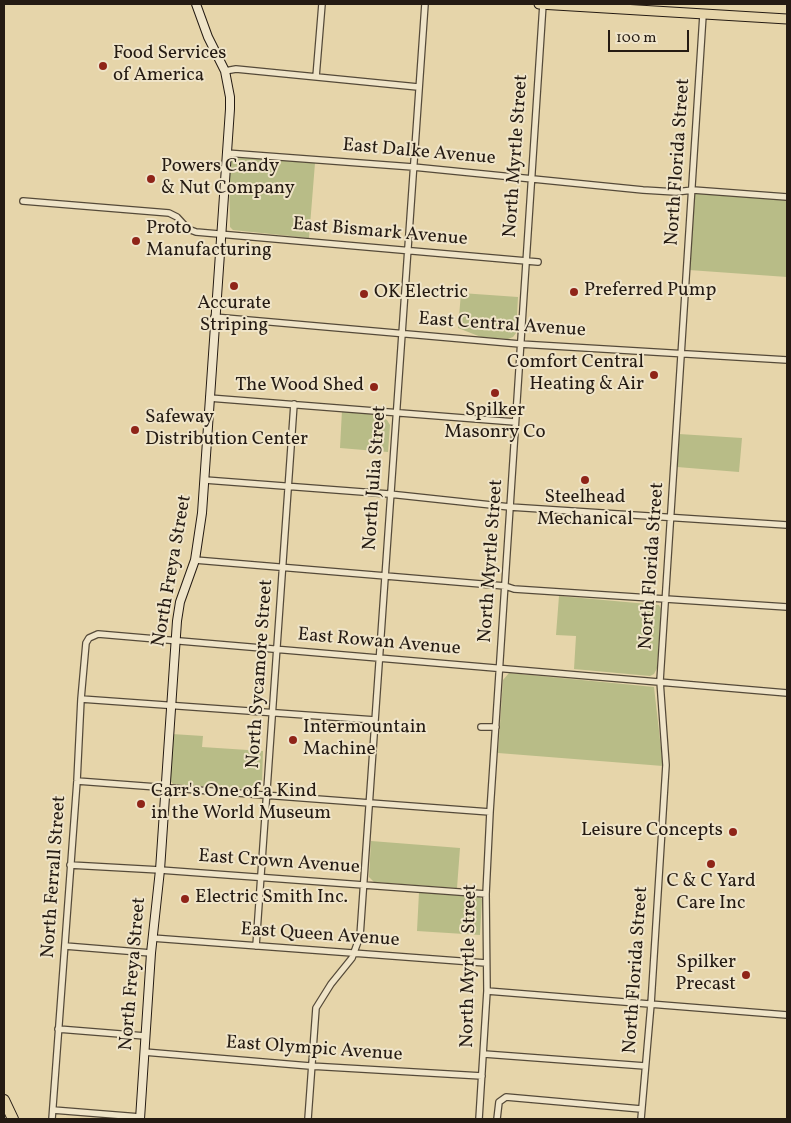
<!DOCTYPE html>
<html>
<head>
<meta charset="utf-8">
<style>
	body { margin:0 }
	#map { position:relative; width:791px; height:1123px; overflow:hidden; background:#e6d5aa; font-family:Vollkorn,serif }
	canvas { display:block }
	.frame { position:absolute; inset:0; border:5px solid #251b13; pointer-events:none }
	.scale { position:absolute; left:608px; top:30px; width:81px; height:22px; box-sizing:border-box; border:2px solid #251b13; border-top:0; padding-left:6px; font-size:15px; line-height:18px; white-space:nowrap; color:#251b13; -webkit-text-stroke:4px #efe4c8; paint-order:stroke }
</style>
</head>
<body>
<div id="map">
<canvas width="791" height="1123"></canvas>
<div class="frame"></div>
<div class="scale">100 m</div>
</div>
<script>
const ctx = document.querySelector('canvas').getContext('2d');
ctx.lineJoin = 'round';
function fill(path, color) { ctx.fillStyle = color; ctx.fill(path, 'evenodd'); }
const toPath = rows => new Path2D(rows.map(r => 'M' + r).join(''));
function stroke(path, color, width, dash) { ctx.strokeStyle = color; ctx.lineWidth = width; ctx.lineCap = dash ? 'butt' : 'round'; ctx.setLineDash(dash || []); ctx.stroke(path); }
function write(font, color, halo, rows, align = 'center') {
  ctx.font = font + ' Vollkorn,serif'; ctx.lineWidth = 4; ctx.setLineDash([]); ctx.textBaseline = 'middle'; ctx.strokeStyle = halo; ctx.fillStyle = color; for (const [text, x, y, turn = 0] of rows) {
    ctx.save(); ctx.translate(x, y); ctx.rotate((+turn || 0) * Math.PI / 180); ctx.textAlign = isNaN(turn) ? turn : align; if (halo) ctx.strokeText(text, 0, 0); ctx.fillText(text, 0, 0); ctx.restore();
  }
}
fill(toPath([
	[236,157,315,163,309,238,233,230,230,227,229,162],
	[696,193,787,199,787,277,689,270,693,196],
	[461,293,518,297,516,333,513,337,508,339,481,337,458,328],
	[342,410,376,415,387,420,390,425,388,452,340,448],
	[679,434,742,438,739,472,677,467],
	[559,596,659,605,661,609,657,668,654,674,650,676,574,669,576,636,556,635],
	[509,673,654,687,663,766,498,753,503,680],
	[172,734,203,736,202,747,263,751,262,784,257,790,173,784,169,779],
	[371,841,460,848,457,888,374,882,369,877],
	[419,892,479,897,482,899,480,935,417,931]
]), '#b8bc87');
const street = toPath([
	[225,71,236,69,418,87],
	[316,77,322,4],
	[226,153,413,167,643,190,676,192,693,190,787,197],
	[23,201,169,213,177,217,188,229,196,232,538,262],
	[214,317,520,344,787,360],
	[209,398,515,422],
	[205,480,389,494,510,507,787,525],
	[195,560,505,586,514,589,787,607],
	[81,699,375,720],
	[481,727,496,727],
	[77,781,490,812],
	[70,865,160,870,486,894],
	[152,938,486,963],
	[65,946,151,953],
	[256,946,294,404],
	[487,991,787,1015],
	[58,1029,145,1036],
	[144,1052,310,1066,482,1076],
	[484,1054,645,1066],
	[53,1110,140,1117],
	[52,1119,77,781,81,699,86,643,89,638,98,634,787,693],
	[308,1119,316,1008,331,984,352,958,360,936,425,4],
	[479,1119,487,991,486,894,490,812,543,4],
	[497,1119,499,1102,506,1097,641,1109],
	[641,1119,651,1004,666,765,660,681,703,15]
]);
const secondary = toPath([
	[140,1119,151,953,160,870,177,621,180,602,195,560,202,513,230,109,230,97,225,71,208,37,196,4]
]);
const primary = toPath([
	[539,4,787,19]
]);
const highway = toPath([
	[4,1100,13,1119]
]);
stroke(street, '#554a39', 8);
stroke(secondary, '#251b13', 10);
stroke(primary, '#251b13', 11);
stroke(highway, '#251b13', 12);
stroke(street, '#efe4c8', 5.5);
stroke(secondary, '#efe4c8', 8);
stroke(primary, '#e6d5aa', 9);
stroke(highway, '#e6d5aa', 10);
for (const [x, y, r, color] of [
	[103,66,5,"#8f2418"],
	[151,179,5,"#8f2418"],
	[136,241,5,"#8f2418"],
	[234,286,5,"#8f2418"],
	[574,292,5,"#8f2418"],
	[364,294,5,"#8f2418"],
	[654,375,5,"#8f2418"],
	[374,387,5,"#8f2418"],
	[495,393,5,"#8f2418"],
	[135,430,5,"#8f2418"],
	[585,480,5,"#8f2418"],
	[293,740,5,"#8f2418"],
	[141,804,5,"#8f2418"],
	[733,832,5,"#8f2418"],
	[711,864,5,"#8f2418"],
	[185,899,5,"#8f2418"],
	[746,975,5,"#8f2418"]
]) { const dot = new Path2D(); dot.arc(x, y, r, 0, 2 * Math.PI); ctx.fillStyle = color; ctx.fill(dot); stroke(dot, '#efe4c8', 2); }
write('19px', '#251b13', '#efe4c8', [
	["Food Services",113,55],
	["of America",113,77],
	["Powers Candy",161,168],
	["& Nut Company",161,190],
	["Proto",146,230],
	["Manufacturing",146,252],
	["Preferred Pump",584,292],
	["OK Electric",374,294],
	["Accurate",234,305,"center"],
	["Striping",234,327,"center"],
	["Comfort Central",644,364,"right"],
	["Heating & Air",644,386,"right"],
	["The Wood Shed",364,387,"right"],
	["Spilker",495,412,"center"],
	["Masonry Co",495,434,"center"],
	["Safeway",145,419],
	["Distribution Center",145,441],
	["Steelhead",585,499,"center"],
	["Mechanical",585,521,"center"],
	["Intermountain",303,729],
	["Machine",303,751],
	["Carr's One of a Kind",151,793],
	["in the World Museum",151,815],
	["Leisure Concepts",723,832,"right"],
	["C & C Yard",711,883,"center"],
	["Care Inc",711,905,"center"],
	["Electric Smith Inc.",195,899],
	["Spilker",736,964,"right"],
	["Precast",736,986,"right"]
], 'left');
write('19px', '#251b13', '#efe4c8', [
	["East Dalke Avenue",419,153,5],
	["North Myrtle Street",517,156,-86],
	["North Florida Street",679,162,-86],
	["East Bismark Avenue",380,233,5],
	["East Central Avenue",502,326,4],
	["North Julia Street",376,478,-86],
	["North Myrtle Street",492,561,-86],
	["North Florida Street",653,566,-86],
	["North Freya Street",173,571,-80],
	["East Rowan Avenue",379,643,5],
	["North Sycamore Street",261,674,-86],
	["East Crown Avenue",279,863,4],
	["North Ferrall Street",55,877,-86],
	["East Queen Avenue",320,936,4],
	["North Myrtle Street",470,966,-89],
	["North Florida Street",637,970,-86],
	["North Freya Street",134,974,-85],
	["East Olympic Avenue",314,1050,4]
]);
</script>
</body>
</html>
